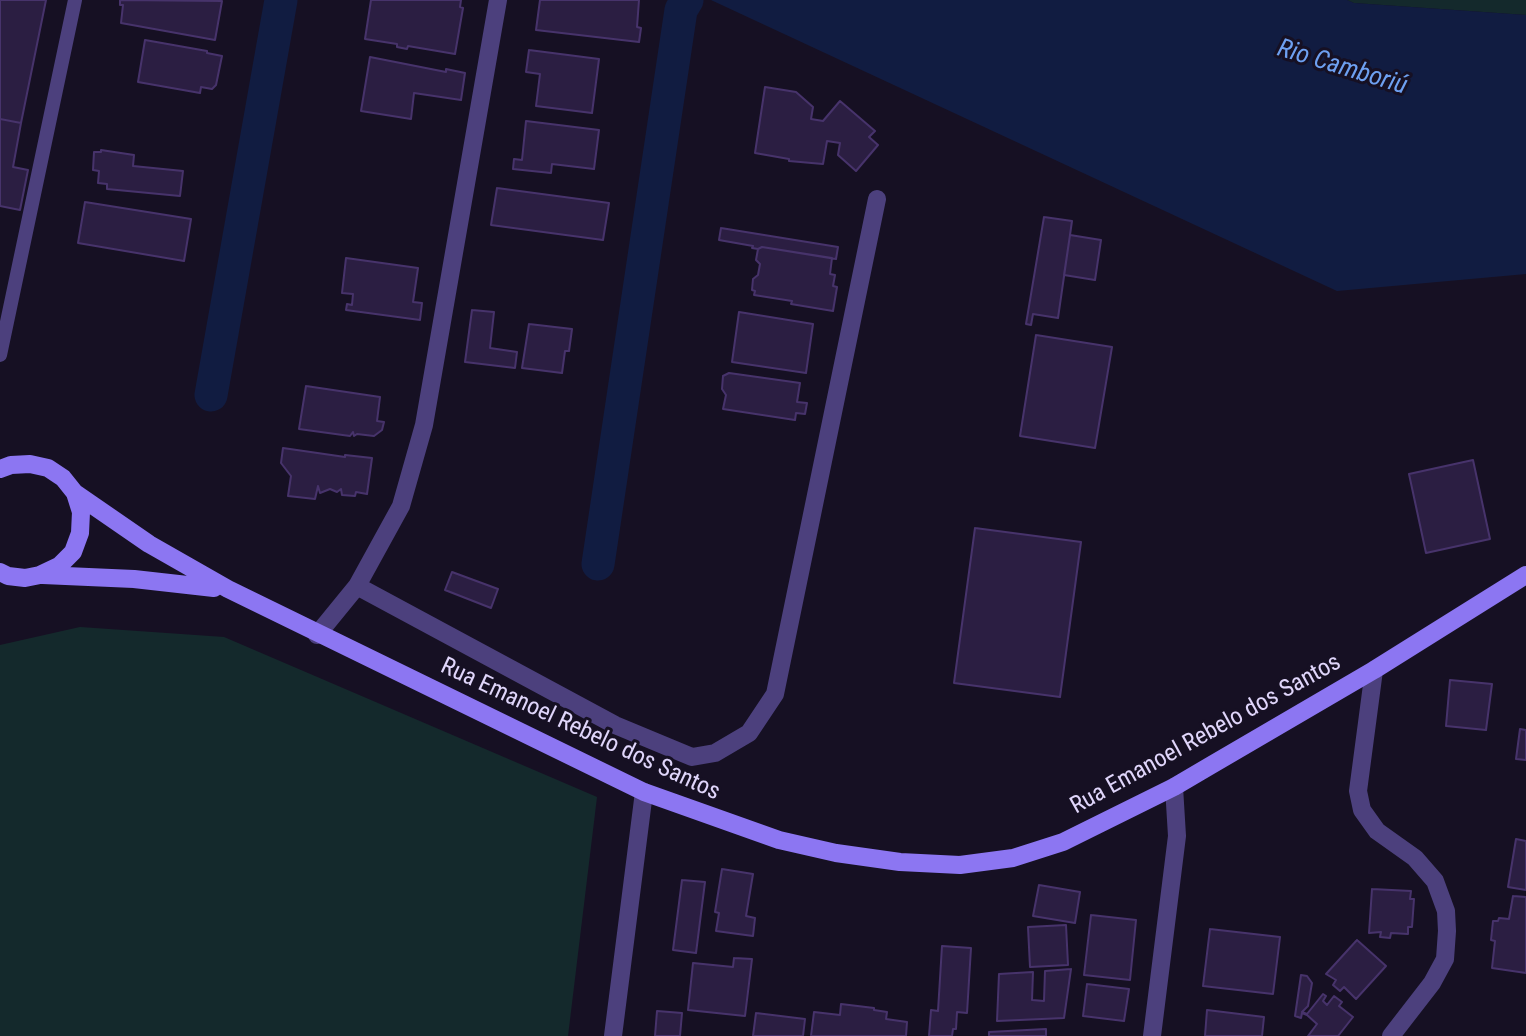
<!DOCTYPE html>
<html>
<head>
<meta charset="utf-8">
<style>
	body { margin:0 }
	canvas { display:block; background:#161023 }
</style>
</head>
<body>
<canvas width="1526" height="1036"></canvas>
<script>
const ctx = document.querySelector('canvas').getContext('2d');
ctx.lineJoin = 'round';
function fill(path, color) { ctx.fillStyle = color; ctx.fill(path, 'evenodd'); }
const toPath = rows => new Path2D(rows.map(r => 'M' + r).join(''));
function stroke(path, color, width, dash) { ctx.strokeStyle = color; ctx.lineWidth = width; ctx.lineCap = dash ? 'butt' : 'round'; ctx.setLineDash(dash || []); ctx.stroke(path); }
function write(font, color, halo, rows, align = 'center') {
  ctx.font = font + ' "Roboto Condensed",sans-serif'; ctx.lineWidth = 6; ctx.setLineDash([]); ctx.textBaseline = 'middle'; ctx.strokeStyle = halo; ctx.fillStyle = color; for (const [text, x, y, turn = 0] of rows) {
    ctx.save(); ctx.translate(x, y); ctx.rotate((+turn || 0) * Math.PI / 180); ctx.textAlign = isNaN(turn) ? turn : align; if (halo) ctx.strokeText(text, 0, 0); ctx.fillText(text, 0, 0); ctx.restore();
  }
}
fill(toPath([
	[1347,0,1526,0,1526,15,1354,3],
	[80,627,224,637,597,797,568,1036,0,1036,0,645]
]), '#14292c');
fill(toPath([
	[711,0,1347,0,1354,3,1526,15,1526,274,1337,291]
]), '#111c41');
stroke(toPath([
	[211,395,281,0],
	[598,564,681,10,687,0]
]), '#111c41', 33);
const building = toPath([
	[0,0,46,0,21,123,0,119,0,0],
	[120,0,222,1,215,40,121,23,123,5,120,5,120,0],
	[371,0,461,0,460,7,463,8,455,54,408,46,407,49,397,47,397,44,365,39,371,0],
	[540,0,639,0,637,27,641,28,639,42,536,30,540,0],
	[145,40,207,51,207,53,222,56,216,85,212,89,201,87,200,93,138,82,145,40],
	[529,50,599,59,592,113,536,106,540,74,526,72,529,50],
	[370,57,446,72,446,69,465,73,461,100,414,93,411,119,361,111,370,57],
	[765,87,796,92,813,107,811,119,823,121,840,101,875,131,869,137,878,145,856,171,838,155,840,143,827,141,823,164,789,161,789,159,755,153,765,87],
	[0,119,21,123,13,167,28,170,20,210,0,206,0,119],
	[526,121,599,130,594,169,552,164,551,173,513,169,514,159,522,160,526,121],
	[101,150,134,155,133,166,183,171,180,196,107,189,107,184,98,183,99,171,93,170,94,152,101,152,101,150],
	[497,188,609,203,603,240,491,225,497,188],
	[85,202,191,219,184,261,78,243,85,202],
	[1044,217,1072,221,1058,318,1033,314,1031,325,1026,324,1044,217],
	[721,228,838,247,836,259,762,247,758,249,752,248,753,246,719,240,721,228],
	[1070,235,1101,240,1095,280,1064,275,1070,235],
	[762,247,832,258,830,274,835,275,833,286,837,287,833,311,791,304,792,301,754,295,755,291,752,290,753,279,758,275,760,264,756,260,758,249,762,247],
	[346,258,418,268,413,302,422,303,420,320,346,310,347,304,352,305,353,294,342,293,346,258],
	[472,310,494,312,490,348,517,352,515,368,465,362,472,310],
	[739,312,813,324,806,373,732,362,739,312],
	[529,324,572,329,569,351,565,351,562,373,522,368,529,324],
	[1036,335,1112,347,1095,448,1020,436,1036,335],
	[729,373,800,383,797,402,807,403,805,414,796,413,795,420,723,409,726,395,722,389,723,376,729,373],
	[306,386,380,397,377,421,384,422,382,430,374,436,357,434,354,436,353,432,350,436,299,429,306,386],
	[283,448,345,457,345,455,372,458,367,494,356,492,355,496,342,495,341,489,337,492,330,489,320,493,318,486,315,499,288,496,291,476,281,463,283,448],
	[1473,460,1490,539,1426,553,1409,474,1473,460],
	[975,528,1081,542,1060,697,954,683,975,528],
	[452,572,498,589,491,608,445,590,452,572],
	[1450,680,1492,684,1486,730,1446,726,1450,680],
	[1520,729,1526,730,1526,760,1516,759,1520,729],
	[1516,839,1526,841,1526,890,1508,887,1516,839],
	[722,869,753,874,746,916,755,918,753,936,716,931,719,913,715,912,722,869],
	[682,880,705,882,696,953,673,950,682,880],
	[1039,885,1080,892,1075,923,1033,916,1039,885],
	[1372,889,1411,891,1410,899,1414,899,1412,927,1408,927,1408,934,1391,933,1390,938,1380,937,1381,932,1369,933,1372,889],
	[1513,896,1526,897,1526,973,1492,968,1495,941,1491,940,1493,921,1498,921,1499,918,1509,919,1513,896],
	[1091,915,1136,920,1130,980,1084,975,1091,915],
	[1066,925,1068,965,1030,967,1028,927,1066,925],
	[1210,929,1280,937,1273,994,1203,986,1210,929],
	[1357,940,1386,966,1356,999,1344,987,1340,991,1333,985,1336,980,1326,974,1357,940],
	[942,946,971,948,967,1013,957,1012,956,1029,953,1029,952,1036,929,1036,931,1010,938,1011,942,946],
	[734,958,752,959,745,1016,688,1010,693,963,733,967,734,958],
	[1071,969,1064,1018,997,1021,999,974,1033,972,1032,1000,1044,1001,1045,971,1071,969],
	[1301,975,1307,976,1312,983,1308,1006,1302,1012,1307,1014,1323,994,1326,996,1323,1001,1327,1005,1334,996,1342,1002,1339,1006,1353,1017,1338,1036,1308,1036,1317,1024,1307,1015,1302,1013,1301,1018,1295,1016,1301,975],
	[1087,984,1129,989,1124,1021,1083,1016,1087,984],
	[841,1004,874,1008,874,1010,887,1012,886,1019,907,1022,906,1036,811,1036,814,1012,840,1015,841,1004],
	[1207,1010,1264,1017,1262,1036,1205,1036,1207,1010],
	[657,1011,682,1013,680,1036,655,1036,657,1011],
	[756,1013,805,1019,803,1036,753,1036,756,1013],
	[1046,1029,1046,1036,989,1036,989,1032,1046,1029]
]);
fill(building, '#2b1e42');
stroke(building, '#47336b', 2);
stroke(toPath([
	[0,355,75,0]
]), '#4c407d', 14);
stroke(toPath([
	[357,586,615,725,692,757,715,753,749,733,775,694,877,199],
	[317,635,357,586,401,506,424,425,498,0],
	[1374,670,1358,791,1362,810,1377,831,1415,858,1435,881,1446,911,1447,931,1445,959,1432,983,1391,1036],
	[613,1036,644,792],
	[1152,1036,1177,836,1174,787]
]), '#4c407d', 18);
stroke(toPath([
	[0,469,11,465,30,464,48,468,63,478,75,493,81,512,80,533,73,552,59,566,40,575,25,578,8,576,0,572],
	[75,493,149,544,228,589,644,792,779,840,836,853,900,862,960,865,1013,858,1063,842,1174,787,1208,767,1374,670,1526,575],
	[43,575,134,579,214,588]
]), '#8c76f2', 18);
write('24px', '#e0d6fb', '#161023', [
	["Rua Emanoel Rebelo dos Santos",580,730,25],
	["Rua Emanoel Rebelo dos Santos",1206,735,-29]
]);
write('italic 26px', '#6ea0f1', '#161023', [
	["Rio Camboriú",1342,68,17]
]);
</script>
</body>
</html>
